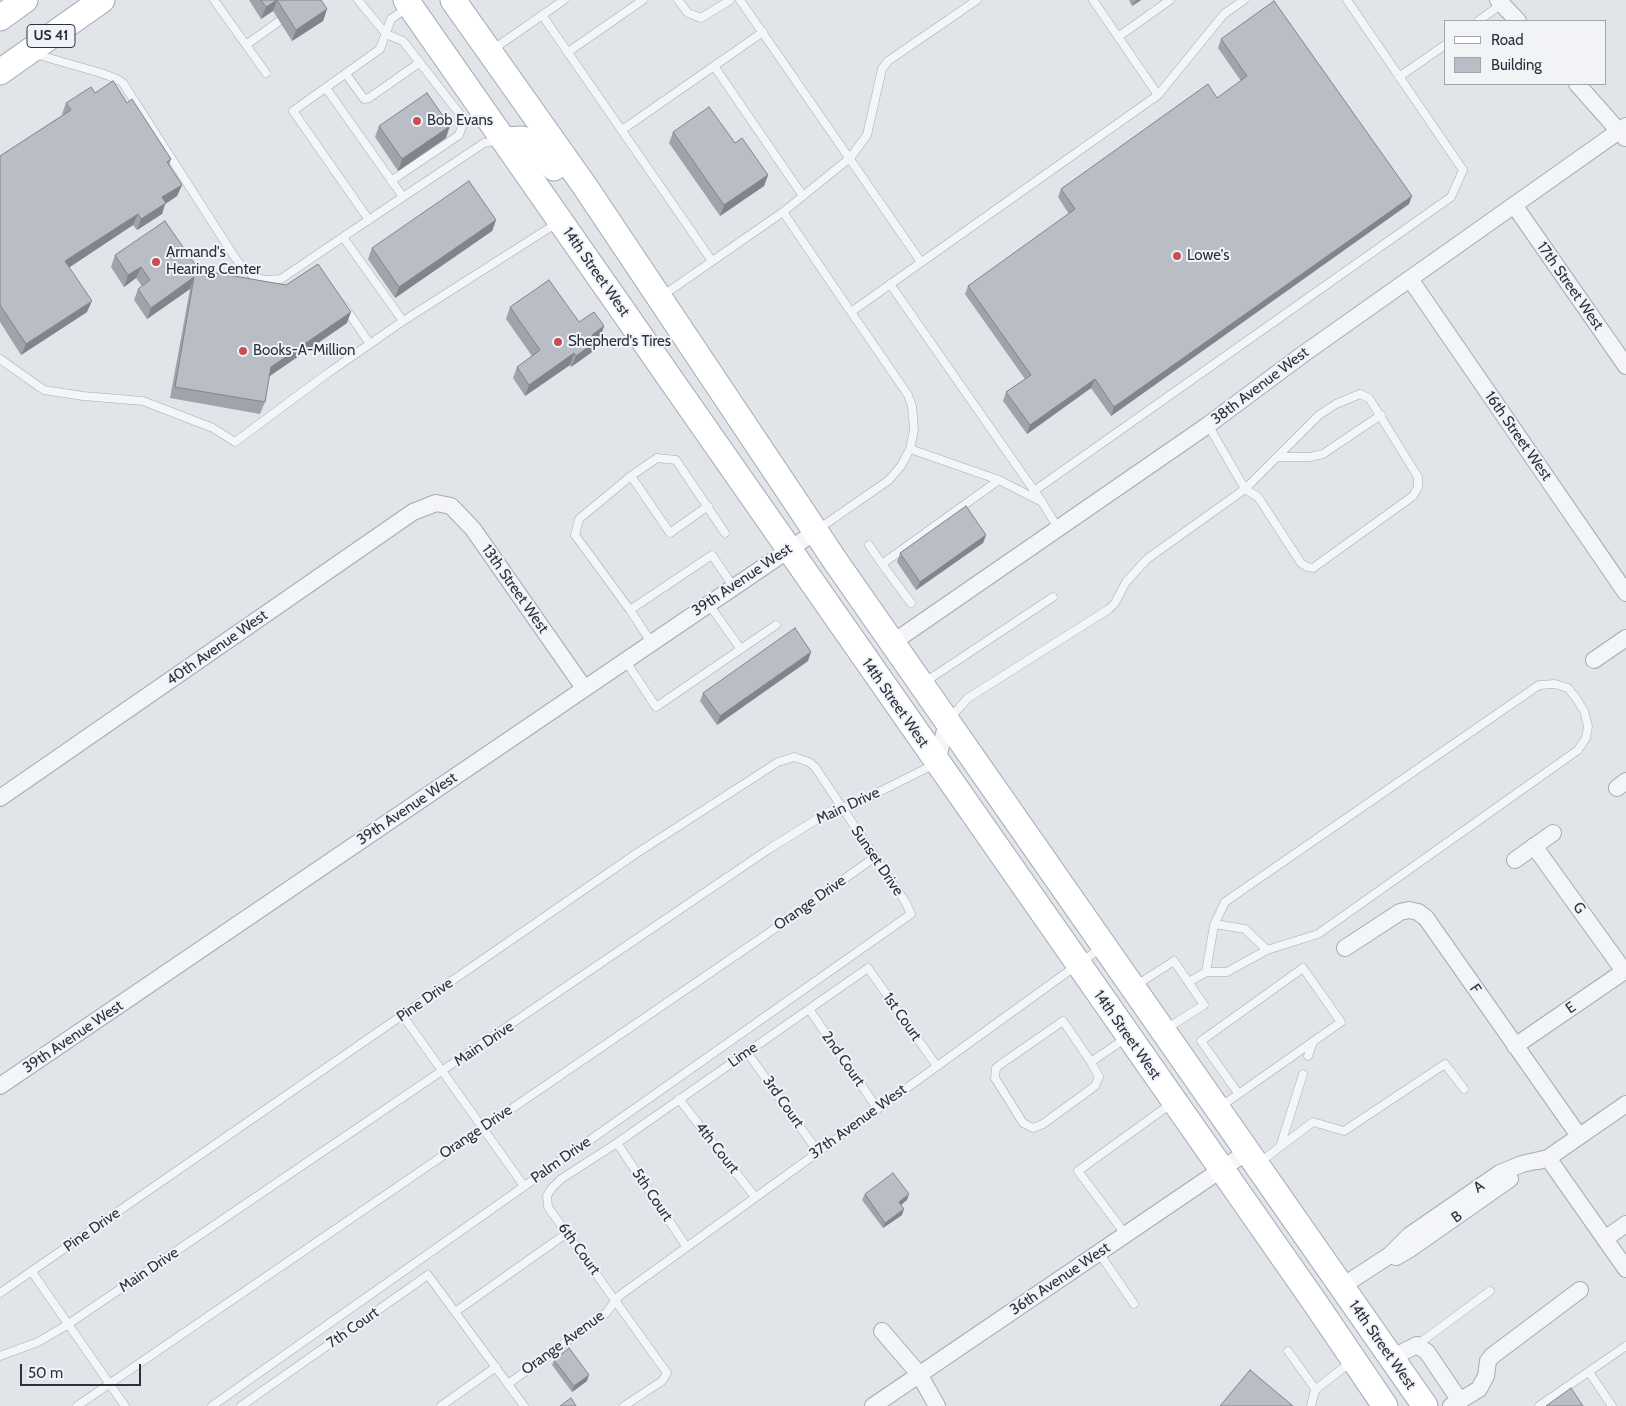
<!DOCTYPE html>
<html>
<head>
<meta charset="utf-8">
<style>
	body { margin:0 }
	#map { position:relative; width:1626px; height:1406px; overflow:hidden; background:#e1e4e9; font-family:Cabin,sans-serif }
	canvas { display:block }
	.legend { position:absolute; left:1444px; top:20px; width:162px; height:65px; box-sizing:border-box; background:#f1f3f7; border:1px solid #a1a5ae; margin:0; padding:6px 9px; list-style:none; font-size:15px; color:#2a3140 }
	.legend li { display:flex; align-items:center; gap:10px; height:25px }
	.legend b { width:25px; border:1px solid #a1a5ae }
	.scale { position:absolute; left:20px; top:1364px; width:121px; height:22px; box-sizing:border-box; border:2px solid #2a3140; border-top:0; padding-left:6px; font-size:15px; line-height:18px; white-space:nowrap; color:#2a3140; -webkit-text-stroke:4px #f1f3f7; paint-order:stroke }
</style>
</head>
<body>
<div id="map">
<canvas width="1626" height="1406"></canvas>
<ul class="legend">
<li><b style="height:6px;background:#fff"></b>Road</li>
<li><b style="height:14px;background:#b9bdc6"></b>Building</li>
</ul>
<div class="scale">50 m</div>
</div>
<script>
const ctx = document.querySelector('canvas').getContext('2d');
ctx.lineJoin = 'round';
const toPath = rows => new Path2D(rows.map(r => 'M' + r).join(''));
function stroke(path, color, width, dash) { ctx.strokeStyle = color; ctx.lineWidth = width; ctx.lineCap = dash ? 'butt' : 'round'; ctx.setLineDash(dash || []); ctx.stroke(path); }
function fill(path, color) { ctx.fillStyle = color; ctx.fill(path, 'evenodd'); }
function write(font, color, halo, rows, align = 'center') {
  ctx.font = font + ' Cabin,sans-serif'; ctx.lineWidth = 4; ctx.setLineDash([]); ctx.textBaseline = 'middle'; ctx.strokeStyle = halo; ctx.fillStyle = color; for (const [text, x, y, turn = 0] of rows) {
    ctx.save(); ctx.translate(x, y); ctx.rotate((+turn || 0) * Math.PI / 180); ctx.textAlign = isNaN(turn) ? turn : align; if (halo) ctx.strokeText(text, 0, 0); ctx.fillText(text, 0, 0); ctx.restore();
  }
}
const service = toPath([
	[214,0,266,73],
	[358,0,386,34,403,41,459,113,463,123,459,135,391,181],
	[678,0,688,13,701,18,730,0],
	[740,0,921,262],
	[542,15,712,261],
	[1478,21,1502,4],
	[1118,37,1170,0],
	[246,45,278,22],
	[492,50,564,0],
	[568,52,643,0],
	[35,54,101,73,117,79,123,83,234,256,241,266,256,278,265,280,281,279,343,237],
	[714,66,803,196],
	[346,74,364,99,369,98,419,63],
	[1399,77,1445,45],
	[326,88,403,197],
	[1158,95,1224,14,1244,0],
	[622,130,763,32],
	[499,140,484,143,343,237,403,321,557,223],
	[783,212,851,312],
	[369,220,293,111,380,49,391,19,408,7],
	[890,284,1042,502],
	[662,296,783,212,850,158,867,135,882,69,888,61,977,0],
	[344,306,370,344],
	[0,359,44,390,83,396,143,401,213,428,235,442,328,373,403,321],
	[910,449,999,480,1042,502,1058,528],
	[1277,457,1310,457,1323,454,1381,415],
	[631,476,670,533,708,506],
	[1034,491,1451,197,1463,170,1347,0],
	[817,530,889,480,901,466,910,449,914,430,912,406,908,395,851,312,1158,95,1093,0],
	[869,545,882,564],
	[708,603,740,648],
	[911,603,882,564,999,480],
	[630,610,575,535,579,519,631,476,657,458,676,460,725,533],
	[651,642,630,610,712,555,733,586],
	[625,660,656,707,776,625],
	[925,682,1053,597],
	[950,718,968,698,1109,609,1115,603,1126,582,1147,559,1245,489,1319,415,1336,404,1360,394,1369,398,1418,477,1418,487,1413,496,1313,568,1307,567,1301,563,1258,497,1245,489,1208,425],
	[1215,924,1245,929,1267,950],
	[1189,982,1206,972,1227,972,1267,950,1318,934,1578,750,1586,738,1588,726,1584,711,1576,698,1568,688,1555,684,1539,685,1225,902,1214,925,1206,972],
	[1135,986,1174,961,1204,1005,1166,1029],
	[809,1009,877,1108],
	[403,1016,524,1186],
	[747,1052,818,1152],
	[1308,1056,1313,1042],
	[1091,1062,1099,1077,1095,1086,1043,1124,1033,1128,1023,1123,995,1078,996,1068,1001,1064,1063,1021,1091,1062,1126,1038],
	[679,1099,755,1197],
	[1220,1107,1341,1022,1303,968,1201,1041,1238,1093],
	[617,1143,686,1246],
	[1280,1147,1303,1074],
	[1260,1162,1313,1122,1344,1131,1445,1064,1464,1089],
	[1126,1235,1078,1171,1172,1103],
	[1099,1253,1134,1304],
	[32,1272,125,1406],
	[0,1293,637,853,778,762,794,757,809,762,815,767,906,903,911,914,212,1406],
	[455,1312,567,1233],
	[1417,1345,1490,1291],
	[1288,1351,1316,1390],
	[0,1356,38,1342,67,1325,769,849,830,811,857,803,935,764],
	[1589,1372,1612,1406],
	[508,1384,606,1313,619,1296,1102,947],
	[77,1406,767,934,875,857],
	[241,1406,428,1275,524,1406],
	[441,1406,496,1367],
	[624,1406,662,1381,667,1373,548,1207,547,1196,551,1189,561,1179,617,1143,868,968,936,1065],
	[1311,1406,1315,1390,1352,1361],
	[1539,1406,1626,1346]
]);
const minor = toPath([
	[1498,0,1518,21],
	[1577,84,1625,138],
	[1514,205,1626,366],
	[1410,279,1626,593],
	[892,643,1208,425,1302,355,1626,126],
	[1594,660,1626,638],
	[937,763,947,721],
	[1617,788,1626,781],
	[0,798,413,512,436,503,451,506,473,529,584,688],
	[1534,846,1624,971],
	[1515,860,1553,833],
	[1345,948,1400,912,1409,910,1418,912,1426,918,1579,1136],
	[1515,1046,1626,970],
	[0,1086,815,532],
	[1539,1161,1548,1158,1626,1269],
	[1606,1238,1626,1224],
	[1391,1255,1396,1257,1410,1249,1510,1179],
	[1341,1287,1390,1255,1410,1235,1500,1173,1522,1164,1548,1158,1626,1104],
	[882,1331,919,1374,937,1406],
	[1391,1358,1417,1345,1427,1352,1460,1401],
	[873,1406,1247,1152],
	[1451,1406,1479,1389,1486,1376,1488,1361,1492,1356,1580,1290]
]);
const primary = toPath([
	[406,0,1318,1307,1385,1406],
	[453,0,584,185,836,562,1425,1406],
	[0,18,25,0],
	[0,72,102,0],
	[504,140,522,139,533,143,554,168]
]);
stroke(service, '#a6abb3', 9);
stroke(minor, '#a6abb3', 18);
stroke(primary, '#a1a8b4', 27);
stroke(service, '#f4f5f8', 8);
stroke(minor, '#f4f5f8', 16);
stroke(primary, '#fff', 25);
fill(toPath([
	[249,0,321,0,327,9,323,21,292,41,273,11,261,19],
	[1129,0,1141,0,1132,6],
	[1221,39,1409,204,1111,416,1091,388,1027,434,1003,401,1006,392,1025,379,965,294,968,286,1069,214,1058,197,1061,189,1217,98,1241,81,1218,48],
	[95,93,127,103,171,159,169,166,182,185,177,196,165,204,162,214,137,230,133,225,69,267,87,312,21,355,0,322,0,156,63,115,62,114,66,103],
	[379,126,446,138,398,171,375,137],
	[673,132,735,143,768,175,764,186,720,216,669,143],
	[496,220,492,231,395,298,368,259,372,248],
	[115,255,199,270,347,323,269,376,265,402,260,414,170,398,190,289,147,319,134,300,138,289,142,286,136,278,124,287,111,267],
	[510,307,579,322,604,326,600,338,596,340,592,352,571,367,570,365,525,396,513,378,517,367,532,356,506,319],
	[986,535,983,543,916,590,897,562,900,553],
	[808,661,717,725,700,701,703,693],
	[865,1194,907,1200,901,1205,902,1215,883,1228,862,1200],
	[554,1360,587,1381,572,1392,552,1365]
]), '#9fa3aa');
fill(toPath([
	[277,0,273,11,261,19,266,7],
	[1137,0,1141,0,1132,6,1134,3],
	[327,9,323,21,292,41,296,30],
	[450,126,446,138,398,171,402,159],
	[768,175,764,186,720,216,724,205],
	[182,185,177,196,165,204,162,214,137,230,141,219,162,197],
	[1412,196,1409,204,1111,416,1114,407],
	[138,214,133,225,61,273,65,261],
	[496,220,492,231,395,298,399,287],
	[141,267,136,278,124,287,128,275],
	[194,277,190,289,147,319,151,308],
	[92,301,87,312,21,355,26,344],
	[351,312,347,323,267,378,271,367],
	[604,326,600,338,588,346,592,335],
	[597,341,592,352,571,367,576,356],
	[574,353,570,365,525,396,529,385],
	[1095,379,1091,388,1027,434,1030,425],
	[986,535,983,543,916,590,920,582],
	[811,652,808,661,717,725,720,716],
	[909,1194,907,1200,897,1208,899,1202],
	[904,1209,902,1215,883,1228,885,1223],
	[589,1375,587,1381,572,1392,574,1386]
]), '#82848b');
const building = toPath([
	[261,0,277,0,266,7,261,0],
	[277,0,321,0,327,9,296,30,277,0],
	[1274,1,1412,196,1114,407,1095,379,1030,425,1006,392,1031,375,968,286,1075,209,1061,189,1208,84,1217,98,1247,76,1221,39,1274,1],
	[113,81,127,103,132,99,171,159,167,162,182,185,162,197,166,203,141,219,138,214,65,261,92,301,26,344,0,305,0,156,71,110,66,103,91,87,95,93,113,81],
	[427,93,450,126,402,159,379,126,427,93],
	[709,107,735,143,742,138,768,175,724,205,673,132,709,107],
	[469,181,496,220,399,287,372,248,469,181],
	[165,221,199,270,286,285,318,264,351,312,271,367,265,402,175,387,194,277,151,308,138,289,150,280,141,267,128,275,115,255,165,221],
	[549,280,579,322,594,312,604,326,592,335,597,341,576,356,574,353,529,385,517,367,540,350,510,307,549,280],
	[966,506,986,535,920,582,900,553,966,506],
	[795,628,811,652,720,716,703,693,795,628],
	[893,1173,909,1194,899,1202,904,1209,885,1223,865,1194,893,1173],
	[569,1348,589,1375,574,1386,554,1360,569,1348],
	[1250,1370,1293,1406,1220,1406,1250,1370],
	[1571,1388,1583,1406,1546,1406,1571,1388],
	[571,1398,576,1406,560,1406,571,1398]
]);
fill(building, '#b9bdc6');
stroke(building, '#82848b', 1);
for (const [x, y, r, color] of [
	[417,121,5,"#c74d58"],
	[1177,256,5,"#c74d58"],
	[156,262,5,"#c74d58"],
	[558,342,5,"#c74d58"],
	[243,351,5,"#c74d58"]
]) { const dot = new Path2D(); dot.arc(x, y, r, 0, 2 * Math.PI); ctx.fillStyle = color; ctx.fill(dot); stroke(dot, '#f1f3f7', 2); }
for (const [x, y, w] of [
	[51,36,48]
]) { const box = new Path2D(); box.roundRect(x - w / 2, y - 11.5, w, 23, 4); ctx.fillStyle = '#f1f3f7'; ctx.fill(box); stroke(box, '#2a3140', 1); }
write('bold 14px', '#2a3140', null, [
	["US 41",51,36]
]);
write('15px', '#2a3140', '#f1f3f7', [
	["Bob Evans",427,121],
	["Armand's",166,253],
	["Hearing Center",166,270],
	["Lowe's",1187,256],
	["Shepherd's Tires",568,342],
	["Books-A-Million",253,351]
], 'left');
write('15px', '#2a3140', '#f1f3f7', [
	["14th Street West",596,272,55],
	["17th Street West",1570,286,55],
	["38th Avenue West",1260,386,-37],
	["16th Street West",1518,436,55],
	["39th Avenue West",742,580,-34],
	["13th Street West",515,589,55],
	["40th Avenue West",217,648,-35],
	["14th Street West",895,703,55],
	["Main Drive",848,806,-25],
	["39th Avenue West",407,809,-34],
	["Sunset Drive",877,861,56],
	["Orange Drive",810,903,-35],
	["G",1579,908,55],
	["F",1475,989,55],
	["Pine Drive",425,1000,-35],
	["E",1571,1008,-35],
	["1st Court",902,1017,55],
	["14th Street West",1127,1035,55],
	["39th Avenue West",73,1037,-34],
	["Main Drive",484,1044,-34],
	["Lime",743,1055,-35],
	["2nd Court",843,1059,55],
	["3rd Court",783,1102,55],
	["37th Avenue West",858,1122,-36],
	["Orange Drive",476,1132,-34],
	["4th Court",717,1148,52],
	["Palm Drive",561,1160,-35],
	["A",1479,1187,-35],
	["5th Court",652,1195,56],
	["B",1457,1217,-35],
	["Pine Drive",92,1230,-35],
	["6th Court",579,1249,54],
	["Main Drive",149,1270,-34],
	["36th Avenue West",1060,1279,-34],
	["7th Court",353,1328,-35],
	["Orange Avenue",563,1343,-36],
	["14th Street West",1382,1345,55]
]);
</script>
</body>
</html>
